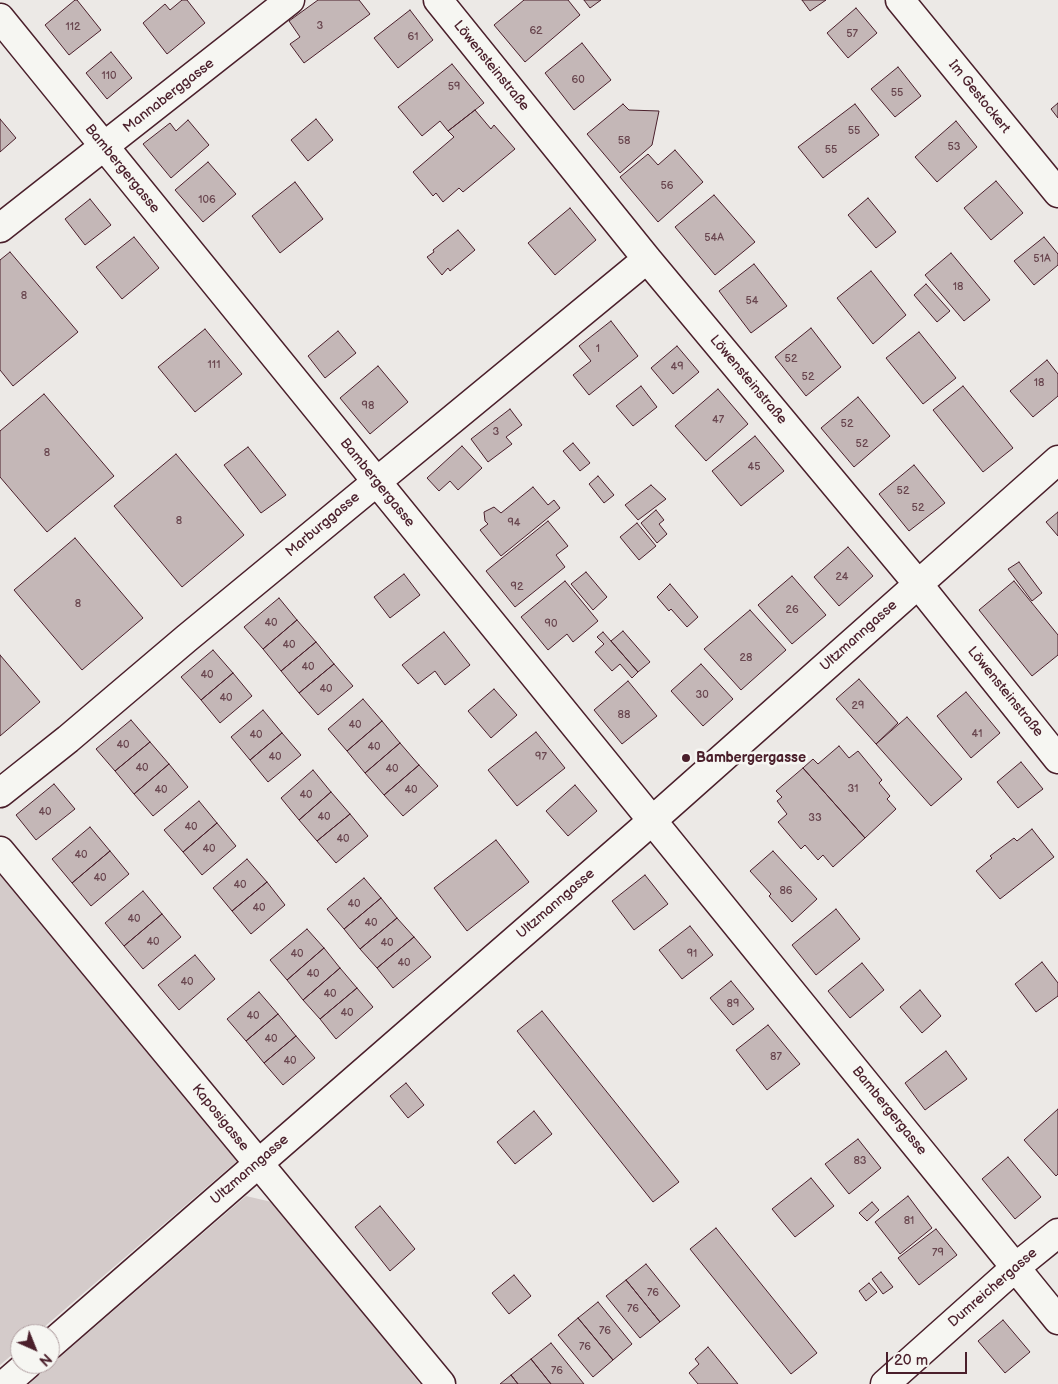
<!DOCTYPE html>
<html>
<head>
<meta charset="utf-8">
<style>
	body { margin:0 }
	#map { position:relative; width:1058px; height:1384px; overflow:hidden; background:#ece9e6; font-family:"Balsamiq Sans",sans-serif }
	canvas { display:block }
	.north { position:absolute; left:10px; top:1324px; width:50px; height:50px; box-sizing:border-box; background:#f6f6f2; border:1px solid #b1a0a2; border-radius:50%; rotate:136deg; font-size:14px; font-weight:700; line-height:20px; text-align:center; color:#4a1f2b }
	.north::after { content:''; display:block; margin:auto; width:18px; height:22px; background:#4a1f2b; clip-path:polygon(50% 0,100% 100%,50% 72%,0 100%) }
	.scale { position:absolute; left:886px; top:1352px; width:81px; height:22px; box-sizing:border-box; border:2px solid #4a1f2b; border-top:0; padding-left:6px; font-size:15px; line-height:18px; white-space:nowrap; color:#4a1f2b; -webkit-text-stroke:4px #f6f6f2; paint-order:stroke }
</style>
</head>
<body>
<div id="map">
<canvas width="1058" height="1384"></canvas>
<div class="north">N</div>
<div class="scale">20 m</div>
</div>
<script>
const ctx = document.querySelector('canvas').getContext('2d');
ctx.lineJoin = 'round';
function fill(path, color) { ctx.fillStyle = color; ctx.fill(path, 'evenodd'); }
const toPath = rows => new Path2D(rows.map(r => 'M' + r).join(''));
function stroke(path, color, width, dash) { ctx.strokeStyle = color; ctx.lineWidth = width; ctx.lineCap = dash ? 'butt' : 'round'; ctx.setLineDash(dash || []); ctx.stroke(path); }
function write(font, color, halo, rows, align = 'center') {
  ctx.font = font + ' "Balsamiq Sans",sans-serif'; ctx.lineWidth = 5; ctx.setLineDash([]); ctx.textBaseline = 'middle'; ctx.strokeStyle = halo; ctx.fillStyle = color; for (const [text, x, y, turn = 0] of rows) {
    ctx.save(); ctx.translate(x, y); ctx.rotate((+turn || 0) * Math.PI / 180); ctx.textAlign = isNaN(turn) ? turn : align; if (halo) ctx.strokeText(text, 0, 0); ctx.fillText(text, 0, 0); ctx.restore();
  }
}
fill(toPath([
	[0,869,237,1161,36,1334,20,1334,20,1348,0,1365],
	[246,1196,276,1203,420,1384,29,1384]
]), '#d4cbca');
const building = toPath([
	[75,0,77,0,101,30,69,55,45,25,75,0],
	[182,0,187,0,205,23,167,54,143,23,165,4,170,10,182,0],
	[318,0,359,0,370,14,304,63,290,44,300,37,289,21,318,0],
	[524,0,568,0,580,15,525,62,494,25,524,0],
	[584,0,601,0,590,8,584,0],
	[802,0,826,0,810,11,802,0],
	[856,8,877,33,848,58,827,33,856,8],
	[410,10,433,40,398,68,374,38,410,10],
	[582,43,611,80,574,110,545,73,582,43],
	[111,52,132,78,107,99,86,73,111,52],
	[452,64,484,103,448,131,440,121,422,136,398,107,452,64],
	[898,67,921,96,895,117,871,89,898,67],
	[1058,103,1058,118,1051,109,1058,103],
	[623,104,629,110,659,111,652,145,620,173,587,134,623,104],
	[855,104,879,135,823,178,798,147,855,104],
	[475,110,491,129,494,125,515,149,463,192,459,188,443,202,436,193,433,196,413,172,454,137,448,131,475,110],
	[0,119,16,138,0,152,0,119],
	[316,119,333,140,308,161,291,140,316,119],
	[188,120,209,145,171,178,143,144,170,123,176,131,188,120],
	[956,121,977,147,937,182,915,157,956,121],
	[675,150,703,182,658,222,620,177,648,154,658,165,675,150],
	[208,162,236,194,203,222,175,190,208,162],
	[996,181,1023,213,991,240,964,208,996,181],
	[295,182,323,219,280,253,252,216,295,182],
	[714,195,755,242,715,275,675,227,714,195],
	[868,198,896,232,876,248,848,215,868,198],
	[90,199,111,225,85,245,65,219,90,199],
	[570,208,596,240,555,275,528,243,570,208],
	[458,230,475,250,450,271,448,268,442,275,427,257,434,252,433,250,458,230],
	[134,237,159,268,122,299,96,267,134,237],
	[1044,237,1058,254,1058,265,1034,285,1014,261,1044,237],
	[10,252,78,332,13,386,0,370,0,260,10,252],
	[951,253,990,300,964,321,925,275,951,253],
	[754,264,787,306,751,333,719,291,754,264],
	[871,271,906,315,873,344,837,298,871,271],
	[926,284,950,311,937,322,914,295,926,284],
	[611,321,638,356,589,395,573,375,591,361,579,346,611,321],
	[811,328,841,367,806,396,775,357,811,328],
	[205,329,242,374,195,412,158,367,205,329],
	[338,331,356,353,325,378,308,356,338,331],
	[919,332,956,378,923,404,886,358,919,332],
	[677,346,699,372,673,394,651,368,677,346],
	[1047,360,1058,374,1058,396,1033,417,1010,391,1047,360],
	[378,366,408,402,370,434,340,398,378,366],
	[641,386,657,407,633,426,616,406,641,386],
	[963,386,1013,448,983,472,933,410,963,386],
	[718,389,748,424,706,461,675,426,718,389],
	[44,394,114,476,47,532,0,477,0,431,44,394],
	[858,397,890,436,854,467,821,428,858,397],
	[510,409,522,425,506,437,512,444,488,462,471,439,510,409],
	[755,436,784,471,741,506,712,471,755,436],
	[573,443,590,463,580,471,563,451,573,443],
	[462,446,482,468,458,490,450,481,439,491,427,478,462,446],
	[248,447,286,495,261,513,224,465,248,447],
	[176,454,244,535,182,587,114,506,176,454],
	[914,465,945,503,909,531,879,494,914,465],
	[598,476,614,495,604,503,589,484,598,476],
	[651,485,666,499,638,520,625,505,651,485],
	[533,487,548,505,554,500,560,508,501,556,480,530,488,524,485,521,484,512,494,507,501,513,533,487],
	[656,510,664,520,659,524,667,534,657,543,641,523,656,510],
	[1058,512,1058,536,1046,522,1058,512],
	[548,521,568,546,556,555,565,567,515,607,486,571,548,521],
	[637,523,656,546,639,560,620,537,637,523],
	[75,538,143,618,82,670,14,590,75,538],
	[848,547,873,576,839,606,814,577,848,547],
	[1019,562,1042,593,1032,601,1008,569,1019,562],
	[586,572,607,597,593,610,571,584,586,572],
	[404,574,420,595,390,618,374,597,404,574],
	[792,576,826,615,792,644,758,605,792,576],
	[565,581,598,621,573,642,567,634,548,650,521,617,565,581],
	[1014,581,1058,635,1058,655,1032,676,979,610,1014,581],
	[670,584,698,617,687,627,671,609,669,611,657,597,670,584],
	[279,598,297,620,263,649,244,627,279,598],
	[750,610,786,650,741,690,704,649,750,610],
	[297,620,316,642,281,671,263,649,297,620],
	[623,631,650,662,638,672,611,641,623,631],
	[444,632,470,665,445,685,435,671,418,684,402,665,444,632],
	[603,632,638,672,632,678,620,664,612,671,595,652,604,644,597,637,603,632],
	[316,642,334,664,299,693,281,671,316,642],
	[213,650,233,673,201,700,181,677,213,650],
	[0,655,40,702,0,736,0,655],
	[334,664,353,686,318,715,299,693,334,664],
	[701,664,733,699,703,726,671,691,701,664],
	[233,673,252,696,220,723,201,700,233,673],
	[859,679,898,723,876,744,836,699,859,679],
	[628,681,657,716,622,744,594,710,628,681],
	[494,689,517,715,491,738,468,711,494,689],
	[966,692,1000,733,971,758,937,716,966,692],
	[363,699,382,721,347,751,328,729,363,699],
	[263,710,282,733,250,760,231,737,263,710],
	[907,717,962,779,931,806,876,744,907,717],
	[131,720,150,742,115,771,96,749,131,720],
	[382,721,400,743,365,773,347,751,382,721],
	[536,732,565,768,517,806,488,770,536,732],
	[282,733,301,755,268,782,250,760,282,733],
	[150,742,169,764,134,794,115,771,150,742],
	[400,743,419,765,384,795,365,773,400,743],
	[839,746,849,758,858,751,882,780,879,783,890,796,887,799,896,809,865,838,803,768,813,759,818,764,839,746],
	[1021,762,1043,789,1018,808,997,782,1021,762],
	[169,764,188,787,153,816,134,794,169,764],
	[419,765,438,786,403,816,384,795,419,765],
	[803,768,865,838,833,867,823,855,818,860,805,845,801,849,778,822,787,814,777,801,782,797,776,791,803,768],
	[313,770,331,792,299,820,281,798,313,770],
	[54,784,75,809,36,840,16,815,54,784],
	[575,785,597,811,568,836,546,811,575,785],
	[331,792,350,814,317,841,299,820,331,792],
	[199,801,217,823,183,852,164,830,199,801],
	[350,814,368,836,336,863,317,841,350,814],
	[217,823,236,846,202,875,183,852,217,823],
	[90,827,110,851,72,883,52,859,90,827],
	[1032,829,1054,857,1000,899,976,871,992,858,990,856,1014,838,1017,841,1032,829],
	[496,840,529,882,467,931,434,888,496,840],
	[110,851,129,874,91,906,72,883,110,851],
	[773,851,817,899,792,922,769,896,771,894,750,871,773,851],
	[247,859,267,882,232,911,213,888,247,859],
	[645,875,668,904,634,930,612,901,645,875],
	[364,878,381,898,344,929,327,909,364,878],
	[267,882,285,905,251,934,232,911,267,882],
	[143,891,162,914,124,946,105,923,143,891],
	[381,898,397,918,360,949,344,929,381,898],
	[836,909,860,939,816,975,792,945,836,909],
	[162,914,181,937,143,969,124,946,162,914],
	[397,918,414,937,377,968,360,949,397,918],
	[690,926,713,955,682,979,659,950,690,926],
	[307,929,324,948,287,980,270,960,307,929],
	[414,937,431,957,393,988,377,968,414,937],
	[324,948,340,968,303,1000,287,980,324,948],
	[195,955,215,979,179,1010,158,985,195,955],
	[1042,962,1058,983,1058,996,1036,1012,1015,984,1042,962],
	[862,963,884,990,850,1018,828,991,862,963],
	[340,968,357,988,320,1019,303,1000,340,968],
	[731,981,754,1009,733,1025,710,998,731,981],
	[357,988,373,1007,336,1039,320,1019,357,988],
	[920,990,941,1016,922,1033,900,1007,920,990],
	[259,992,278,1014,246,1041,227,1019,259,992],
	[542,1011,679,1182,653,1202,517,1031,542,1011],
	[278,1014,296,1036,264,1063,246,1041,278,1014],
	[768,1025,800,1064,767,1090,736,1050,768,1025],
	[296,1036,315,1058,283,1085,264,1063,296,1036],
	[946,1051,967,1079,925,1110,905,1083,946,1051],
	[406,1083,424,1105,408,1118,390,1096,406,1083],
	[1058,1109,1058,1174,1056,1176,1024,1140,1058,1109],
	[534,1111,552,1134,515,1164,497,1142,534,1111],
	[858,1139,881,1168,849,1194,825,1164,858,1139],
	[1008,1157,1041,1197,1015,1219,982,1179,1008,1157],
	[811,1178,834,1206,795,1237,772,1209,811,1178],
	[908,1196,932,1228,900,1254,875,1222,908,1196],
	[872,1202,879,1210,867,1221,859,1213,872,1202],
	[380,1206,415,1249,390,1271,355,1227,380,1206],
	[716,1228,817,1353,791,1374,690,1249,716,1228],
	[936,1229,957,1255,919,1285,898,1258,936,1229],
	[646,1264,680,1306,660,1322,626,1280,646,1264],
	[881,1272,893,1287,883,1294,872,1279,881,1272],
	[514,1275,531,1296,509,1314,492,1293,514,1275],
	[626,1280,660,1322,640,1338,606,1296,626,1280],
	[869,1283,877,1292,866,1301,859,1291,869,1283],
	[598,1302,632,1344,613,1360,578,1318,598,1302],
	[578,1318,613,1360,593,1377,558,1335,578,1318],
	[1003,1320,1030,1352,1005,1373,978,1341,1003,1320],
	[551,1343,584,1384,551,1384,531,1359,551,1343],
	[708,1347,738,1384,698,1384,689,1373,699,1364,695,1359,708,1347],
	[531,1359,551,1384,518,1384,511,1375,531,1359],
	[511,1375,518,1384,500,1384,511,1375]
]);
fill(building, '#c4b7b7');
stroke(building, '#4a1f2b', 1);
const minor = toPath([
	[438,0,647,259,918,584,1058,759],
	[900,0,1058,193],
	[0,18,1058,1320],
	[0,228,290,0],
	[0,793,68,739,187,638,647,259],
	[0,851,441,1384],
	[50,1345,637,834,1058,460],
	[5,1384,28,1364],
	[885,1384,1016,1267,1058,1233]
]);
stroke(minor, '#4a1f2b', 31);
stroke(minor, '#f6f6f2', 28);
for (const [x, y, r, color] of [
	[686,758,5,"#4a1f2b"]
]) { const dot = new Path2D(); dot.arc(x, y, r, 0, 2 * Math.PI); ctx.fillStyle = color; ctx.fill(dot); stroke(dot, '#f6f6f2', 2); }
write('11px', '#68454e', null, [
	["3",320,26],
	["112",73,27],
	["62",536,31],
	["57",852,34],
	["61",413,37],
	["110",109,76],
	["60",578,80],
	["59",454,87],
	["55",897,93],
	["55",854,131],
	["58",624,141],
	["53",954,147],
	["55",831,150],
	["56",667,186],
	["106",207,200],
	["54A",714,238],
	["51A",1042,259],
	["18",958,287],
	["8",24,296],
	["54",752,301],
	["1",598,349],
	["52",791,359],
	["111",214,365],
	["49",677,367],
	["52",808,377],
	["18",1039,383],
	["98",368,406],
	["47",718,420],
	["52",847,424],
	["3",496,432],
	["52",862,444],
	["8",47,453],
	["45",754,467],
	["52",903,491],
	["52",918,508],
	["8",179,521],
	["94",514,523],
	["24",842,577],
	["92",517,587],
	["8",78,604],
	["26",792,610],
	["40",271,623],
	["90",551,624],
	["40",289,645],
	["28",746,658],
	["40",308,667],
	["40",207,675],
	["40",326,689],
	["30",702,695],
	["40",226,698],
	["29",858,706],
	["88",624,715],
	["40",355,725],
	["41",977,734],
	["40",256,735],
	["40",123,745],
	["40",374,747],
	["40",275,757],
	["97",541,757],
	["40",142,768],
	["40",392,769],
	["31",853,789],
	["40",161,790],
	["40",411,790],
	["40",306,795],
	["40",45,812],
	["40",324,817],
	["33",815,818],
	["40",191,827],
	["40",343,839],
	["40",209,849],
	["40",81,855],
	["40",100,878],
	["40",240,885],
	["86",786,891],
	["40",354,904],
	["40",259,908],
	["40",134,919],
	["40",371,923],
	["40",153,942],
	["40",387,943],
	["40",297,954],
	["91",692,954],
	["40",404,963],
	["40",313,974],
	["40",187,982],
	["40",330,994],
	["89",733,1004],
	["40",347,1013],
	["40",253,1016],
	["40",271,1039],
	["87",776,1057],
	["40",290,1061],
	["83",860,1161],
	["81",909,1221],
	["79",938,1253],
	["76",653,1293],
	["76",633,1309],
	["76",605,1331],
	["76",585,1347],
	["76",557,1371]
]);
write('14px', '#4a1f2b', '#f6f6f2', [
	["Löwensteinstraße",491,66,51],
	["Mannaberggasse",169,96,-38],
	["Im Gestockert",979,97,51],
	["Bambergergasse",122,169,51],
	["Löwensteinstraße",748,380,50],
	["Bambergergasse",377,483,51],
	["Marburggasse",323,525,-40],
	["Ultzmanngasse",859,636,-42],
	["Löwensteinstraße",1005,692,51],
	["Ultzmanngasse",556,904,-41],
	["Bambergergasse",889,1111,51],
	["Kaposigasse",220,1118,51],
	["Ultzmanngasse",250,1170,-41],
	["Dumreichergasse",993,1288,-41]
]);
write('bold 14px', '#4a1f2b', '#f6f6f2', [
	["Bambergergasse",696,758]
], 'left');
</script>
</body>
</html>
